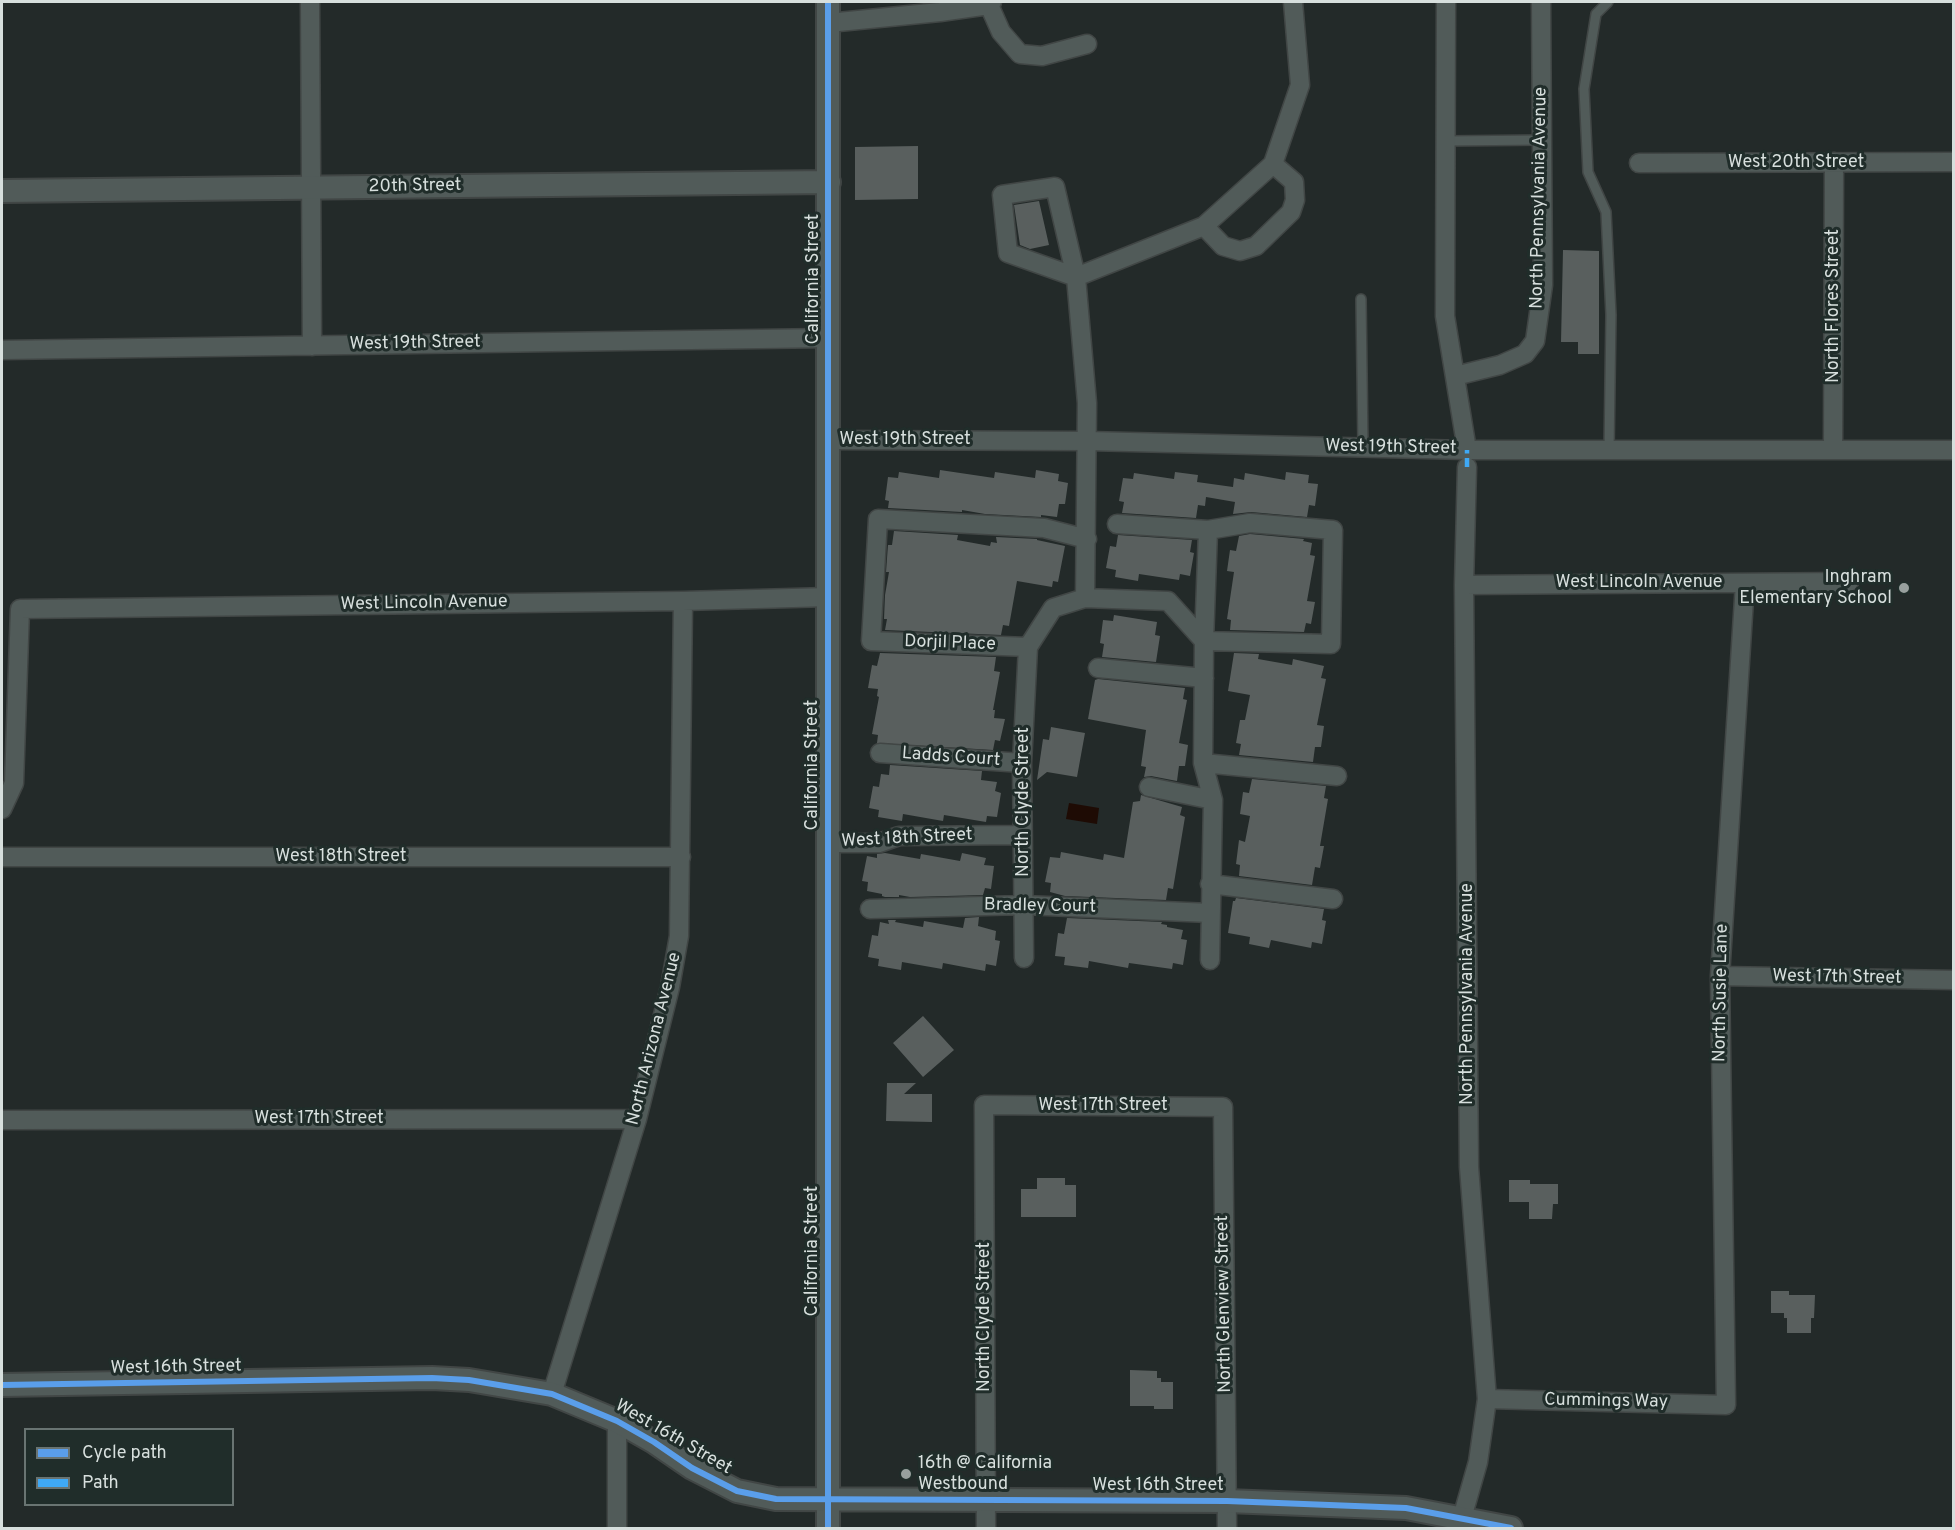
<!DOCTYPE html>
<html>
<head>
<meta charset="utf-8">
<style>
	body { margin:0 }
	#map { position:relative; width:1955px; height:1530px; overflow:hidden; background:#232a29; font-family:Overpass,sans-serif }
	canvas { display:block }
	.frame { position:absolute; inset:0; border:3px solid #d7dfdd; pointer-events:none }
	.legend { position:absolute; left:24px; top:1428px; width:210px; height:78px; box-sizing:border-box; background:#202d2a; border:2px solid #697472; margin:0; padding:8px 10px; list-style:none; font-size:18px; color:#d7dfdd }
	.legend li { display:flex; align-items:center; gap:12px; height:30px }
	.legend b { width:30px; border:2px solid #697472 }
</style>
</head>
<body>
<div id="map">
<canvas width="1955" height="1530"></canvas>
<div class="frame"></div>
<ul class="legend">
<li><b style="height:8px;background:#5a9eea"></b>Cycle path</li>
<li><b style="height:8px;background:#3fa9f5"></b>Path</li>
</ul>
</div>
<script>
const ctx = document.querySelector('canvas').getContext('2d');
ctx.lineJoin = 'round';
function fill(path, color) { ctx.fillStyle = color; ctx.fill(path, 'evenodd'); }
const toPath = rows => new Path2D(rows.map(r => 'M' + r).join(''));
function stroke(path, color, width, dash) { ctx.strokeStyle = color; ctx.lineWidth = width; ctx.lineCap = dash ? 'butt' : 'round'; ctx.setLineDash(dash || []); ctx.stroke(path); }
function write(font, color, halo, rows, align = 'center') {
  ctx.font = font + ' Overpass,sans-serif'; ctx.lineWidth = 6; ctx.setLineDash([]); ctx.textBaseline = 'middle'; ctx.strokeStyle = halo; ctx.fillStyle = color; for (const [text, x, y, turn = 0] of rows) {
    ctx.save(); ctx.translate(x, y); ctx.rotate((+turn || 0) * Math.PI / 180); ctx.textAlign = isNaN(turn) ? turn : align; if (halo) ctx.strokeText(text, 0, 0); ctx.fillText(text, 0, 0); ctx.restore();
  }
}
fill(toPath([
	[1069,803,1099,808,1097,824,1066,819]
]), '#1e0b04');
fill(toPath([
	[918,146,918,199,855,200,855,147],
	[1039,201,1049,245,1030,249,1020,245,1014,205],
	[1563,250,1599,251,1599,354,1578,354,1578,342,1561,342],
	[940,470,994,478,995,472,1035,478,1036,470,1059,474,1058,481,1068,483,1065,504,1059,504,1057,517,1041,515,1041,517,985,514,962,510,962,512,888,508,889,501,885,500,888,477,898,478,899,472,939,478],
	[1175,472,1198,475,1197,482,1233,487,1234,478,1244,480,1245,473,1285,480,1286,472,1309,475,1308,483,1318,484,1315,506,1309,505,1307,517,1251,512,1233,514,1235,502,1206,497,1205,506,1198,505,1196,518,1122,513,1124,502,1119,501,1123,478,1133,479,1134,473,1174,479],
	[894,531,958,535,957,540,990,546,991,542,997,543,996,537,1037,539,1037,540,1065,546,1058,582,1053,581,1052,587,1017,581,1009,626,1003,625,1001,635,885,630,887,619,884,619,885,595,889,572,886,572,888,545,892,545],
	[1250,534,1304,539,1303,541,1312,543,1310,555,1315,556,1307,601,1315,602,1311,624,1306,623,1304,632,1230,630,1231,620,1227,619,1234,572,1227,571,1230,550,1236,551,1239,536],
	[1118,535,1192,540,1190,552,1194,553,1190,576,1180,574,1179,580,1139,574,1138,581,1115,577,1116,570,1106,568,1110,546,1116,547],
	[1114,615,1157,622,1155,635,1160,636,1156,662,1102,657,1104,644,1100,643,1103,620,1113,621],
	[880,653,996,657,994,671,1000,672,993,710,995,710,994,718,1005,719,1000,741,995,740,993,750,877,743,878,735,872,734,879,697,877,696,878,689,868,688,872,665,877,666],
	[1234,653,1259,654,1258,659,1292,665,1293,659,1324,666,1321,678,1326,679,1317,725,1324,726,1321,747,1315,747,1313,762,1239,755,1241,744,1236,743,1240,720,1245,720,1250,695,1228,691],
	[1098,679,1185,688,1183,699,1187,700,1179,743,1188,745,1185,766,1179,766,1177,781,1151,776,1144,777,1146,767,1141,766,1146,730,1088,719,1095,680],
	[1051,727,1085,733,1077,777,1047,772,1037,780,1043,739,1049,740],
	[890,765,982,771,981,780,997,782,995,791,1001,793,997,817,987,816,986,822,944,815,943,821,903,814,902,821,878,817,879,810,869,808,873,786,879,787,881,774,889,775],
	[1252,779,1326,786,1324,798,1328,799,1320,846,1324,846,1320,868,1315,867,1312,885,1239,876,1240,865,1236,864,1239,840,1245,842,1250,816,1240,814,1243,792,1249,793],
	[1141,795,1182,807,1180,815,1185,817,1173,889,1168,888,1166,900,1065,896,1050,892,1051,883,1045,882,1050,857,1060,858,1061,852,1103,860,1104,854,1124,858,1133,802,1140,801],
	[885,853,920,859,921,854,960,861,962,853,986,858,984,865,994,866,991,889,985,888,983,895,910,897,899,895,899,897,885,897,882,896,882,894,867,891,868,882,862,881,867,856,877,858,877,854],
	[1236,898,1324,909,1322,920,1326,921,1322,944,1312,942,1311,948,1271,940,1269,948,1249,944,1250,937,1228,933,1233,901,1235,901],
	[979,917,978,926,996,931,995,940,1000,941,996,966,986,964,985,971,943,963,942,969,902,962,901,970,878,966,879,959,868,957,872,935,878,936,880,922,889,924,888,920,896,920,895,922,923,927,924,921,963,928,965,918],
	[1067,918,1162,922,1161,924,1167,925,1167,927,1183,930,1181,939,1187,940,1183,965,1173,963,1172,969,1129,963,1128,968,1089,961,1088,968,1064,965,1065,957,1055,956,1058,933,1064,934],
	[923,1016,954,1050,923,1077,893,1043],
	[887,1083,916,1083,904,1094,932,1094,932,1122,886,1121],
	[1037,1178,1065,1178,1065,1185,1076,1185,1076,1217,1021,1217,1021,1189,1037,1189],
	[1509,1180,1530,1180,1530,1184,1558,1184,1558,1204,1553,1204,1552,1219,1529,1219,1529,1202,1509,1202],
	[1771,1291,1789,1291,1789,1295,1815,1295,1814,1318,1811,1318,1811,1333,1787,1333,1787,1318,1784,1318,1784,1313,1771,1313],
	[1130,1370,1157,1371,1157,1378,1161,1378,1161,1382,1173,1382,1173,1409,1154,1409,1154,1406,1130,1406]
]), '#595f5e');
const service = toPath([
	[1608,2,1596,14,1584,89,1588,172,1606,212,1611,315,1609,450],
	[1446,141,1542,140],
	[1361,299,1363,448]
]);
const minor = toPath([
	[310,2,312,346],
	[1446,2,1445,316,1467,450],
	[989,5,1001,32,1020,54,1042,56,1087,44],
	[828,23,940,12,989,5,992,2],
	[1639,163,1954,162],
	[1204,226,1223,246,1240,251,1256,246,1291,212,1295,200,1294,182,1273,164],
	[2,350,828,338],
	[1455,376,1500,365,1525,354,1535,341,1543,285,1541,2],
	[828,440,1087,441,1467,450,1954,450],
	[1833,449,1834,162],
	[1117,524,1208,530,1250,523,1333,530,1331,644,1204,641,1208,530],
	[1464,585,1849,582],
	[1085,598,1087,403,1076,277,1055,187,1002,195,1008,253,1076,277,1204,226,1273,164,1300,85,1293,2],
	[1028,647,871,641,878,519,1044,528,1087,539],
	[1098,668,1204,678],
	[880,753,1022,763],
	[1203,763,1337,776],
	[1149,787,1213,800],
	[2,809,14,783,20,609,683,601,829,597],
	[828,843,879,843,899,836,1022,835],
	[2,857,681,857],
	[1210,884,1333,899],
	[870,909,1024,905,1210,913],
	[1024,958,1022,763,1028,647,1053,608,1085,598,1168,601,1204,641,1203,763,1213,800,1210,960],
	[1720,976,1954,980],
	[2,1120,637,1119],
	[552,1394,637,1119,670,987,679,936,683,601],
	[1487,1399,1726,1405,1720,976,1745,583],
	[617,1421,617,1528],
	[1462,1518,1478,1462,1487,1399,1469,1167,1464,585,1467,467],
	[986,1528,984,1105,1223,1107,1227,1528]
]);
const tertiary = toPath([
	[828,2,828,1528],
	[2,191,829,182],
	[2,1385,432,1378,469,1380,552,1394,617,1421,654,1442,692,1468,737,1491,776,1499,1227,1501,1406,1508,1511,1528]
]);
stroke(service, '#414645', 12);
stroke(minor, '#414645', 21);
stroke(tertiary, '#414645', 26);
stroke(service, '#515b59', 9);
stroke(minor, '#515b59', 18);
stroke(tertiary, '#515b59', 22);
stroke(toPath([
	[1467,467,1467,450]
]), '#3fa9f5', 4.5, [9, 4.5]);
stroke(toPath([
	[828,2,828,1528],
	[2,1385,432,1378,469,1380,552,1394,617,1421,654,1442,692,1468,737,1491,776,1499,1227,1501,1406,1508,1511,1528]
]), '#5a9eea', 6);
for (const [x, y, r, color] of [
	[1904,588,6,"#98a09e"],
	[906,1474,6,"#98a09e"]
]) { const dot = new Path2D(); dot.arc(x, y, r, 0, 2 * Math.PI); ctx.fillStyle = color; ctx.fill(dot); stroke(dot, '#202d2a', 2); }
write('18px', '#d7dfdd', '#202d2a', [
	["West 20th Street",1796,163],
	["20th Street",415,187,-1],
	["North Pennsylvania Avenue",1540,198,-89],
	["California Street",814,279,-90],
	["North Flores Street",1834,306,-90],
	["West 19th Street",415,344,-1],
	["West 19th Street",905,440],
	["West 19th Street",1391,448,1],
	["West Lincoln Avenue",1639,583],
	["West Lincoln Avenue",424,604,-1],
	["Dorjil Place",950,644,2],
	["Ladds Court",951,758,4],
	["California Street",813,765,-90],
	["North Clyde Street",1024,802,-90],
	["West 18th Street",907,839,-3],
	["West 18th Street",341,857],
	["Bradley Court",1040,907,1],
	["West 17th Street",1837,978,1],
	["North Susie Lane",1722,993,-89],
	["North Pennsylvania Avenue",1468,994,-90],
	["North Arizona Avenue",655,1039,-76],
	["West 17th Street",1103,1106],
	["West 17th Street",319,1119],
	["California Street",813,1251,-90],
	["North Glenview Street",1225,1304,-91],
	["North Clyde Street",985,1317,-90],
	["West 16th Street",176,1368,-1],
	["Cummings Way",1606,1402,1],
	["West 16th Street",673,1438,30],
	["West 16th Street",1158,1486]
]);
write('18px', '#d7dfdd', '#202d2a', [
	["Inghram",1892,578],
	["Elementary School",1892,599],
	["16th @ California",918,1464,"left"],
	["Westbound",918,1485,"left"]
], 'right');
</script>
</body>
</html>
